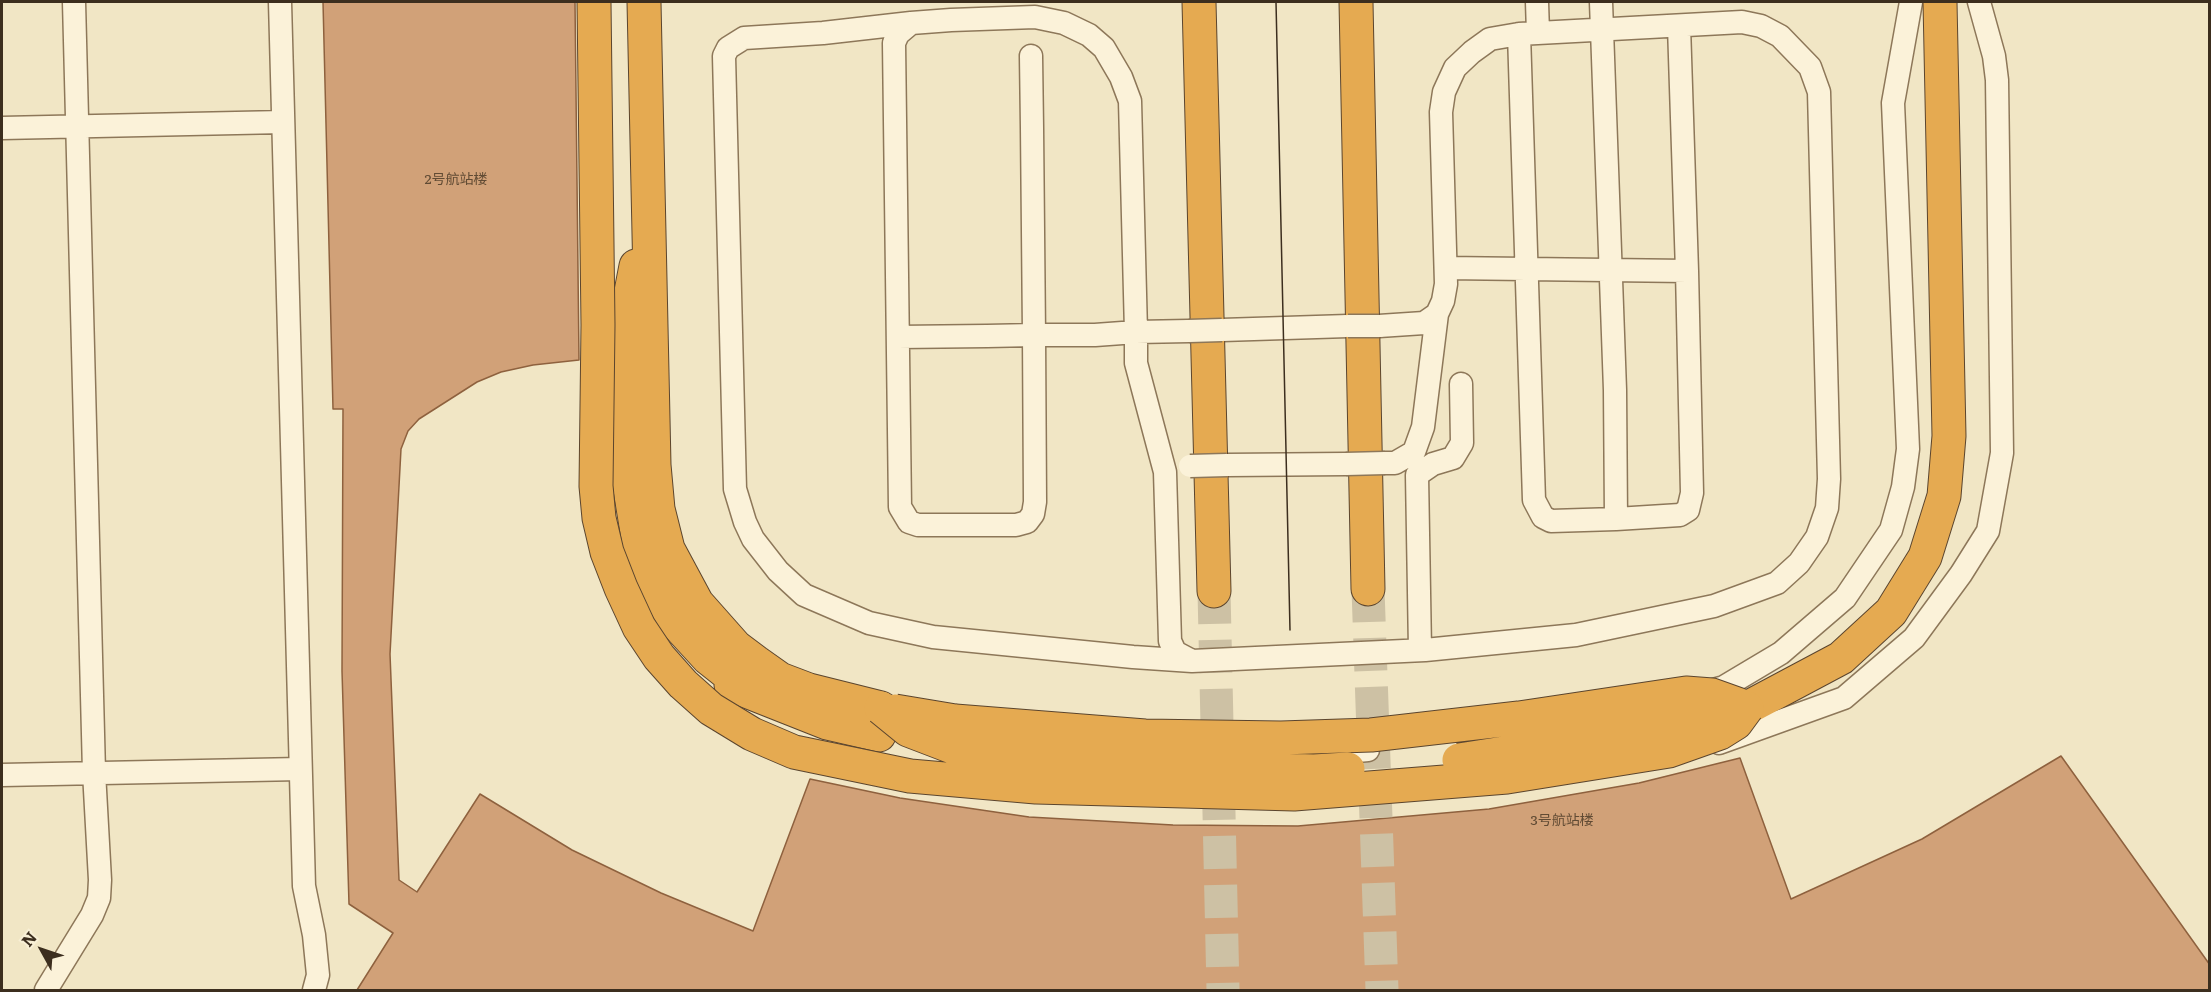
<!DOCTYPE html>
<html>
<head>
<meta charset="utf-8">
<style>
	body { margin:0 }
	#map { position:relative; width:2211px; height:992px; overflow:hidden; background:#f1e6c5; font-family:Literata,serif }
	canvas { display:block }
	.frame { position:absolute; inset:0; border:3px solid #3c2e1e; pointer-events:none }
	.north { position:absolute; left:12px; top:920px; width:60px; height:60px; -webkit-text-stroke:4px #f8efd5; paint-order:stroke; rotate:310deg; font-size:16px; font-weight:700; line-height:24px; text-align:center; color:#3c2e1e }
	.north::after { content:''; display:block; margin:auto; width:21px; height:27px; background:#3c2e1e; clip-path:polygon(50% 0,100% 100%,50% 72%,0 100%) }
</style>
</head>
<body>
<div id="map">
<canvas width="2211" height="992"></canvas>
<div class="frame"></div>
<div class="north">N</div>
</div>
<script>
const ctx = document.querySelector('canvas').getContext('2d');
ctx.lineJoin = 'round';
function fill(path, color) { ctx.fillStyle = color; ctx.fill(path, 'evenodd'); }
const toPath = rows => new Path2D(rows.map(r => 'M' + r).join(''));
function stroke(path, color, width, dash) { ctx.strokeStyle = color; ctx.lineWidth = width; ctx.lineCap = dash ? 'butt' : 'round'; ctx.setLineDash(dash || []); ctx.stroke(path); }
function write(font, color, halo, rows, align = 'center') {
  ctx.font = font + ' Literata,"Noto Sans SC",serif'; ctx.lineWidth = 5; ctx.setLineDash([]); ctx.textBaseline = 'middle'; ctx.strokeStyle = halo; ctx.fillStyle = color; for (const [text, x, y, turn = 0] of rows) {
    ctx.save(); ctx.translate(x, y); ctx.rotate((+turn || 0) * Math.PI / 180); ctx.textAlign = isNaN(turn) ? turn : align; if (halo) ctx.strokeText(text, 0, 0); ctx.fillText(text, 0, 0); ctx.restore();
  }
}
const building = toPath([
	[323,2,575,2,579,360,533,365,501,372,477,382,419,419,408,431,401,449,390,654,399,880,417,892,480,794,572,850,661,893,753,931,810,779,900,798,1029,817,1173,825,1298,826,1489,809,1639,783,1740,758,1791,899,1922,839,2061,756,2210,965,2210,990,357,990,393,933,349,904,342,671,343,409,333,409,323,2]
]);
fill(building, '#d1a178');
stroke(building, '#8e613e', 1.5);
stroke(toPath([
	[1368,589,1382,990],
	[1214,591,1223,990]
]), '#cdc1a4', 33, [33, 16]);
const minor = toPath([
	[280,2,304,886,314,935,318,975,314,990],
	[1537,2,1538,33],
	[1601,2,1615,390,1616,519],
	[911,23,823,33,744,38,728,48,724,56,735,489,745,522,753,539,778,571,804,595,869,623,933,637,1133,657,1192,661,1425,650,1576,635,1714,606,1777,583,1799,563,1817,537,1827,508,1829,479,1819,92,1810,67,1780,36,1761,26,1742,22,1519,34,1490,39,1472,52,1455,68,1444,92,1441,112,1446,284,1443,301,1437,314,1424,323,1379,326],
	[1519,34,1534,500,1543,517,1551,521,1616,519,1680,515,1688,510,1692,493,1687,271],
	[2,128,283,122],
	[1446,268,1687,271,1679,26],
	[1222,330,1348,326],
	[1189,331,1136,332,1136,363,1165,472,1170,641,1175,652,1192,661],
	[898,337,987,336,1034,335,1095,335,1136,332,1130,101,1121,77,1104,48,1089,35,1064,23,1035,17,951,20,911,23,898,34,894,43,900,507,909,522,918,525,1016,525,1027,522,1033,514,1035,502,1034,335,1032,128,1031,56],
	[1385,463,1395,463,1414,452,1423,427,1437,314],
	[1227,465,1346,464],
	[1420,650,1417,475,1433,464,1453,458,1462,443,1461,384],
	[1702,693,1724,687,1781,653,1845,598,1891,530,1903,487,1908,449,1893,103,1911,2],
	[1719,743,1844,698,1914,638,1961,574,1988,531,2002,453,1997,80,1994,56,1979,2],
	[1282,752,1324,754,1368,750],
	[2,775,300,769],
	[46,990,92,915,99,898,100,880,94,772,74,2]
]);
const highway = toPath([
	[644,2,654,465,658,509,668,549,697,603,736,647,756,662,780,679,809,690,881,708],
	[1199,2,1214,591],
	[1356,2,1368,589],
	[636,266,625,323,628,477,640,550,650,577,675,622,708,658,751,692],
	[731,685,827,723,879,735],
	[1747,708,1841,658,1891,612,1925,557,1944,496,1949,436,1940,2]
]);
stroke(minor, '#8d7759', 25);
stroke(highway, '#5b452e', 35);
stroke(minor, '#fbf2d9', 22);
stroke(highway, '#e5aa51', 33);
stroke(toPath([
	[1276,2,1290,630]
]), '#3c2e1e', 1.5);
const minorBridge = toPath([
	[1348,326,1379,326],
	[1189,331,1222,330],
	[1346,464,1385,463],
	[1190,466,1227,465]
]);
const highwayBridge = toPath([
	[594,2,598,325,596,486,599,518,607,552,621,588,639,627,659,657,683,684,711,709,752,734,794,752,910,776,1036,787,1294,794,1507,777,1669,751,1720,733,1736,723,1747,708],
	[881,708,908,730,955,748,1160,767,1314,771,1348,769],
	[895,711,955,721,1145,736,1281,738,1371,735,1519,718,1686,693,1712,695,1740,705],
	[1459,760,1568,743,1742,709]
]);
stroke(minorBridge, '#8d7759', 25, []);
stroke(highwayBridge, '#5b452e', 35, []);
stroke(minorBridge, '#fbf2d9', 22);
stroke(highwayBridge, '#e5aa51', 33);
write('14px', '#614b34', null, [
	["2号航站楼",456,180],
	["3号航站楼",1562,821]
]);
</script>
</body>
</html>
